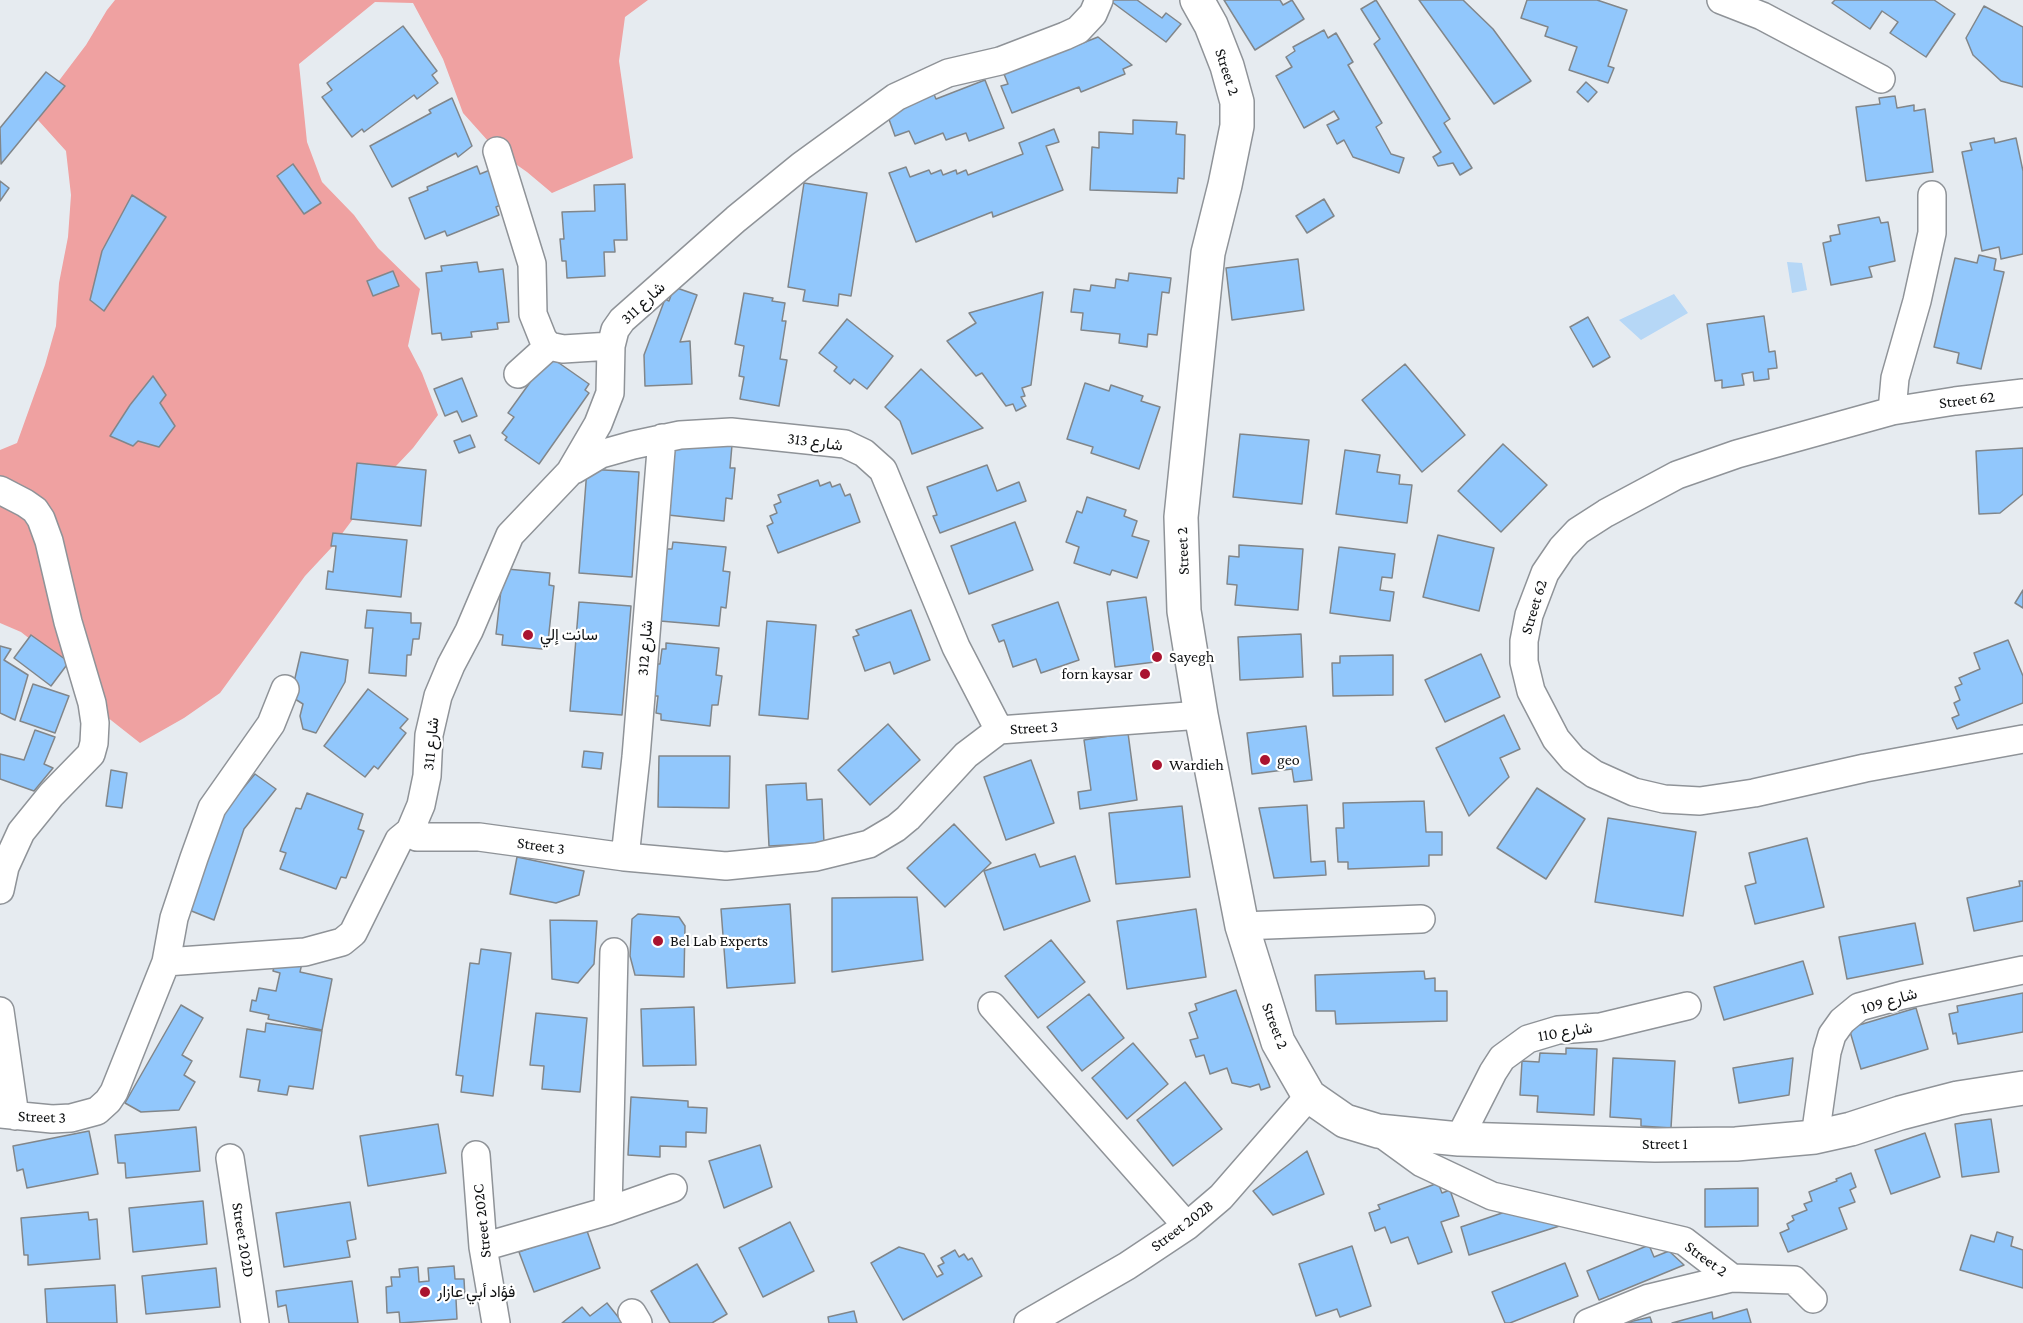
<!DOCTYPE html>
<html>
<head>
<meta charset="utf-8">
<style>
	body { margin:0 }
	canvas { display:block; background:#e6ebf0 }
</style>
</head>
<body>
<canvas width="2023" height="1323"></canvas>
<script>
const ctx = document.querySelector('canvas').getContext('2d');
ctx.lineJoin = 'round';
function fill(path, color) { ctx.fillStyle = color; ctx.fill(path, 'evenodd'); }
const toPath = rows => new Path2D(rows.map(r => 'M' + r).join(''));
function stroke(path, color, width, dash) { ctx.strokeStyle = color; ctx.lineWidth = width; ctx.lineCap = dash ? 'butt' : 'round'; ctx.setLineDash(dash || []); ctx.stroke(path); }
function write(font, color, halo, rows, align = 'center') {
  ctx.font = font + ' "Crimson Pro",Vazirmatn,serif'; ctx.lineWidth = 4.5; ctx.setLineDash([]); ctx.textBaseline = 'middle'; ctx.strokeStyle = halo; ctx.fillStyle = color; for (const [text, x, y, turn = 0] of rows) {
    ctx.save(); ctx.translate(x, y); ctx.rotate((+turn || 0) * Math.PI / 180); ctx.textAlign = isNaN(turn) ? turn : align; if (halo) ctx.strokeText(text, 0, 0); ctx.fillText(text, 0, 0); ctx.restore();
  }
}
fill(toPath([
	[115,0,648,0,625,17,619,61,633,158,552,193,527,172,497,151,463,113,443,59,413,3,375,2,299,64,307,142,322,182,354,215,378,248,420,289,408,346,422,373,438,415,413,448,380,483,332,547,305,576,220,693,184,718,140,743,107,717,88,679,54,658,21,632,0,623,0,450,17,443,45,365,56,326,59,283,68,237,71,195,66,151,38,120,58,82,86,45,107,10]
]), '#efa1a1');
fill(toPath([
	[1787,262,1802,263,1807,290,1792,293],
	[1674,294,1688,313,1641,340,1619,320]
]), '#b6d7f6');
const building = toPath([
	[1113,0,1137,0,1162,18,1166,13,1181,24,1166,42,1112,2,1113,0],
	[1224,0,1280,0,1283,5,1292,0,1304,19,1255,50,1224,0],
	[1376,0,1450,119,1444,123,1472,168,1460,175,1453,163,1438,166,1433,157,1441,152,1374,44,1380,39,1361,9,1376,0],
	[1419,0,1463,0,1493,29,1531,81,1494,104,1419,0],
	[1527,0,1597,0,1627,10,1608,66,1614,68,1608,83,1569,70,1577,47,1545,36,1548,27,1521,18,1527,0],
	[1835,0,1934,0,1955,14,1926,57,1890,33,1898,22,1882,11,1870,29,1832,3,1835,0],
	[1984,6,2023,27,2023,87,2001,81,1973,55,1966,38,1984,6],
	[403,26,437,71,432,75,438,83,417,99,414,95,364,132,362,129,352,137,322,97,332,90,327,83,403,26],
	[1324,30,1328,38,1336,33,1353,62,1348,65,1382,123,1376,127,1391,154,1404,158,1399,173,1353,157,1344,140,1337,144,1327,125,1339,119,1334,111,1304,128,1276,76,1292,67,1286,57,1295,51,1293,47,1324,30],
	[1098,37,1132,65,1123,69,1125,74,1081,92,1079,87,1012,113,1001,86,1008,84,1004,74,1098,37],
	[46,72,65,86,1,164,0,128,46,72],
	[985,80,1004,128,969,141,966,133,946,140,943,133,915,144,909,131,895,136,886,111,933,92,936,99,985,80],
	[1586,82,1597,92,1588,102,1577,92,1586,82],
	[1895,96,1897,108,1914,105,1914,111,1925,109,1933,172,1866,181,1856,107,1880,104,1879,98,1895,96],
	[452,98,472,146,458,157,456,153,392,187,370,146,431,113,429,110,452,98],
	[1133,120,1177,122,1176,134,1185,135,1184,179,1178,178,1177,193,1090,190,1092,147,1099,148,1099,132,1133,134,1133,120],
	[1054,129,1059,142,1046,146,1063,190,993,217,992,212,916,242,889,173,906,167,910,177,929,170,931,174,941,170,943,175,956,170,957,174,966,170,968,175,1023,154,1019,143,1054,129],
	[1994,138,1995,143,2016,138,2023,171,2023,254,2001,259,1999,247,1982,251,1962,152,1972,150,1970,143,1994,138],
	[293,164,321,203,304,214,277,176,293,164],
	[477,166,480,174,490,170,503,204,496,207,499,215,447,236,445,231,425,239,409,198,428,190,427,187,477,166],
	[0,181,9,188,0,201,0,181],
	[804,183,867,193,851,296,839,294,838,306,803,301,805,290,788,287,804,183],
	[625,184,627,240,614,240,615,252,604,252,605,276,567,278,566,261,562,261,560,239,564,239,562,212,595,211,594,185,625,184],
	[132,195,166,217,104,311,90,300,102,251,132,195],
	[1324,199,1334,216,1307,233,1296,216,1324,199],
	[1879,217,1881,223,1888,222,1895,261,1869,267,1872,277,1831,285,1823,243,1831,241,1830,236,1840,234,1838,225,1879,217],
	[1979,255,1996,259,1994,270,2004,272,1981,369,1957,363,1959,353,1934,347,1955,258,1977,263,1979,255],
	[1298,259,1304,310,1232,320,1226,268,1298,259],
	[477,262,479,272,503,269,509,322,497,323,498,329,471,332,472,337,442,340,441,333,432,334,426,273,442,271,441,266,477,262],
	[393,271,399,286,373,296,367,281,393,271],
	[1129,273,1171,278,1169,293,1162,292,1157,335,1148,334,1147,347,1119,343,1120,334,1081,330,1083,313,1071,312,1074,289,1090,291,1091,285,1115,288,1116,279,1128,281,1129,273],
	[674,287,697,295,680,342,690,341,692,384,645,386,644,355,665,299,669,301,674,287],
	[1043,292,1031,385,1022,388,1025,396,1021,397,1026,406,1016,411,1013,404,1006,406,982,373,976,376,947,341,976,323,969,313,1043,292],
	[744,293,773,298,772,301,785,303,782,321,786,321,780,359,787,360,779,406,740,399,744,377,739,376,744,346,735,344,744,293],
	[1764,316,1769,352,1775,351,1777,368,1768,369,1769,379,1754,381,1753,372,1742,374,1744,385,1722,388,1722,380,1715,381,1707,324,1764,316],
	[1588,317,1610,357,1593,367,1570,327,1588,317],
	[847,319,893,356,867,389,854,379,850,384,834,371,837,367,819,353,847,319],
	[549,356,589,384,585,390,589,393,539,464,505,440,507,437,502,433,514,417,508,413,549,356],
	[1405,364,1465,435,1422,472,1362,400,1405,364],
	[921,369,983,428,912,454,900,421,885,407,921,369],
	[153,376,166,395,160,403,175,426,159,447,138,441,133,446,110,436,130,405,153,376],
	[462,378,477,416,462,422,457,411,445,416,434,389,462,378],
	[1085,383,1109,391,1111,385,1143,396,1141,401,1160,407,1139,469,1091,453,1093,447,1067,439,1085,383],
	[1240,434,1309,440,1302,504,1233,497,1240,434],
	[470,435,475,447,459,453,454,441,470,435],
	[1503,444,1547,485,1501,532,1458,491,1503,444],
	[732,445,730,468,735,468,732,499,726,498,724,521,668,515,673,446,732,445],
	[2023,448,2023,494,2000,513,1979,514,1976,451,2023,448],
	[1345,450,1380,455,1377,472,1400,475,1399,484,1412,485,1407,523,1336,514,1345,450],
	[357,463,426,470,421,526,351,519,357,463],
	[987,465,997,491,1019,482,1026,501,940,533,933,516,937,515,927,487,987,465],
	[587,469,639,472,632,577,579,573,587,469],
	[818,480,820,486,830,482,832,487,840,484,845,496,850,494,860,522,778,553,767,526,773,523,770,516,777,513,774,505,781,502,778,495,818,480],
	[1087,497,1126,510,1124,516,1137,521,1132,536,1149,541,1137,578,1112,570,1110,575,1074,563,1079,547,1066,542,1077,511,1082,513,1087,497],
	[1015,522,1033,570,969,594,951,546,1015,522],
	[333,533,407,540,401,597,326,589,328,571,333,572,336,546,331,546,333,533],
	[1438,535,1494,548,1479,611,1423,597,1438,535],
	[673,542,726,547,723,571,730,572,726,608,721,607,719,626,660,621,661,565,665,565,667,549,672,549,673,542],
	[1239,545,1303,549,1298,610,1235,605,1237,585,1227,584,1229,556,1239,557,1239,545],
	[1339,547,1395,554,1392,578,1382,577,1380,590,1394,592,1390,621,1330,613,1339,547],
	[507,569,550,573,549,585,554,586,548,642,543,641,542,649,502,645,503,635,496,634,502,581,505,581,507,569],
	[2023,590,2023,608,2015,603,2023,590],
	[1146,597,1155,662,1115,667,1107,602,1146,597],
	[579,602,631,606,622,715,570,711,579,602],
	[1058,602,1079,660,1041,673,1036,659,1013,667,1004,640,999,642,992,625,1058,602],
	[367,610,411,613,411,623,421,623,419,639,413,639,411,655,407,655,406,676,369,673,373,628,365,628,367,610],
	[911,610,930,660,894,674,890,662,865,671,853,637,859,635,856,630,911,610],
	[767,621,816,625,808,719,759,715,767,621],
	[1301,634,1303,677,1240,680,1238,637,1301,634],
	[31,635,69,662,51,686,14,658,31,635],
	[2008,640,2023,676,2023,703,1957,729,1952,718,1959,715,1954,703,1960,700,1955,687,1962,684,1959,678,1980,669,1974,653,2008,640],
	[666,643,719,648,716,675,722,676,718,705,712,705,710,726,661,720,661,714,656,713,658,696,652,696,656,664,660,664,662,649,666,649,666,643],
	[0,646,11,649,4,660,28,675,15,720,0,713,0,646],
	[301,652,348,660,345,682,316,733,303,729,300,716,303,704,295,699,295,678,301,652],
	[1481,654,1500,697,1445,722,1425,680,1481,654],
	[1393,655,1393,695,1333,696,1332,663,1340,663,1340,656,1393,655],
	[33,684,69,696,55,733,20,721,33,684],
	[368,689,408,719,400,728,406,733,378,769,374,766,365,777,324,746,368,689],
	[1504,715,1520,749,1500,758,1509,777,1469,816,1436,748,1504,715],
	[888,724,920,760,870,805,838,770,888,724],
	[1306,726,1312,780,1294,782,1292,769,1252,774,1247,733,1306,726],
	[35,730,55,737,44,764,53,768,34,791,0,779,0,754,24,760,35,730],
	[1128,733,1137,800,1080,809,1078,792,1091,790,1084,740,1128,733],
	[584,751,603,753,601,769,582,767,584,751],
	[659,756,730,756,729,808,658,807,659,756],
	[1031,760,1054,823,1006,840,984,777,1031,760],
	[111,770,127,773,122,808,106,806,111,770],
	[255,774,276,789,244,829,214,920,189,910,220,816,255,774],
	[806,783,807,800,822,799,824,843,769,846,766,785,806,783],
	[1537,788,1585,819,1546,879,1497,848,1537,788],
	[307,793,363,814,358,829,364,831,346,878,341,877,336,889,280,869,286,853,280,851,296,808,301,809,307,793],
	[1424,801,1426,832,1442,832,1442,855,1429,855,1429,866,1348,869,1348,862,1338,862,1336,828,1344,828,1343,803,1424,801],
	[1307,805,1311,862,1325,861,1326,875,1274,878,1259,808,1307,805],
	[1182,806,1190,877,1116,884,1109,813,1182,806],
	[1608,818,1696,832,1683,916,1595,902,1608,818],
	[954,824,991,863,945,907,907,868,954,824],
	[1807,838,1824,907,1755,924,1745,886,1756,883,1749,853,1807,838],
	[1035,854,1040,867,1075,856,1090,901,1004,930,984,871,1035,854],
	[517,857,584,871,579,895,556,903,510,894,517,857],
	[2019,881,2023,881,2023,921,1974,931,1967,898,2020,886,2019,881],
	[917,897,923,960,832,972,832,898,917,897],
	[790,904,795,983,727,988,721,909,790,904],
	[1196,909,1206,977,1127,989,1117,921,1196,909],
	[638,914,679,917,685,926,684,977,635,975,630,956,632,919,638,914],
	[550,920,597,921,594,964,578,983,552,979,550,920],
	[1915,923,1923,964,1847,979,1839,937,1915,923],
	[1051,940,1085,982,1038,1018,1005,976,1051,940],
	[481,949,511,953,493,1096,461,1092,463,1076,456,1075,470,963,479,964,481,949],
	[276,958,302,963,300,972,332,979,322,1030,268,1019,269,1015,250,1011,252,1000,256,1001,259,988,276,991,280,973,273,971,276,958],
	[1803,961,1813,994,1724,1020,1714,987,1803,961],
	[1424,971,1425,979,1435,978,1435,991,1447,991,1447,1021,1336,1024,1335,1011,1316,1011,1315,975,1424,971],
	[1236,990,1270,1087,1261,1090,1259,1084,1250,1087,1232,1083,1227,1068,1210,1074,1204,1055,1196,1057,1190,1040,1198,1038,1189,1013,1197,1010,1195,1004,1236,990],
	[2023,993,2023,1032,1958,1044,1956,1033,1953,1034,1949,1014,1958,1012,1957,1006,2023,993],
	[1089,994,1124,1038,1082,1071,1047,1027,1089,994],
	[181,1005,203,1018,182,1055,192,1061,184,1075,195,1082,179,1110,141,1112,125,1103,181,1005],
	[694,1007,696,1065,643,1066,641,1009,694,1007],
	[1916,1008,1928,1049,1861,1069,1849,1028,1916,1008],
	[536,1013,587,1018,580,1092,542,1089,544,1066,530,1065,536,1013],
	[266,1023,322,1031,313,1089,289,1086,287,1095,258,1091,260,1080,240,1077,247,1029,265,1032,266,1023],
	[1133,1043,1168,1084,1127,1119,1092,1078,1133,1043],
	[1566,1048,1597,1049,1594,1115,1537,1112,1538,1096,1520,1095,1522,1061,1539,1062,1540,1053,1566,1054,1566,1048],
	[1613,1058,1675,1061,1671,1128,1641,1126,1641,1119,1610,1117,1613,1058],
	[1793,1058,1789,1095,1739,1103,1733,1068,1793,1058],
	[1185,1082,1222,1129,1173,1166,1137,1120,1185,1082],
	[631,1097,688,1101,688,1107,707,1108,706,1133,686,1132,686,1147,660,1146,660,1157,628,1155,631,1097],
	[1991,1119,1999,1172,1962,1177,1955,1124,1991,1119],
	[438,1124,446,1173,368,1186,360,1136,438,1124],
	[196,1127,200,1171,126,1178,125,1163,118,1163,115,1135,196,1127],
	[89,1131,98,1174,27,1188,23,1169,17,1171,13,1146,89,1131],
	[1925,1133,1940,1177,1891,1194,1875,1150,1925,1133],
	[760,1145,772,1187,724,1208,709,1161,760,1145],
	[1307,1151,1324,1194,1273,1215,1253,1191,1307,1151],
	[1851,1173,1856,1187,1850,1190,1855,1202,1839,1208,1847,1229,1788,1252,1780,1233,1789,1229,1787,1224,1794,1220,1792,1216,1807,1210,1804,1204,1812,1201,1809,1192,1837,1181,1836,1179,1851,1173],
	[1438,1183,1442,1193,1450,1190,1459,1216,1441,1222,1452,1252,1418,1264,1408,1237,1391,1243,1385,1227,1375,1231,1369,1213,1380,1209,1378,1205,1438,1183],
	[1758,1188,1758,1226,1705,1227,1705,1189,1758,1188],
	[203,1201,207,1244,133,1252,129,1208,203,1201],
	[350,1202,356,1239,347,1241,350,1257,284,1267,276,1213,350,1202],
	[1508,1211,1572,1222,1469,1255,1461,1227,1508,1211],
	[88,1212,89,1220,97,1219,100,1259,28,1265,28,1255,24,1255,21,1218,88,1212],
	[790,1222,814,1271,763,1297,739,1248,790,1222],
	[586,1228,600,1268,534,1292,519,1252,586,1228],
	[1997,1232,2013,1237,2011,1246,2023,1250,2023,1288,1960,1270,1971,1235,1994,1242,1997,1232],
	[1649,1245,1654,1257,1669,1251,1684,1265,1599,1300,1587,1271,1649,1245],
	[1352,1246,1371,1306,1340,1317,1337,1309,1316,1316,1299,1264,1352,1246],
	[899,1247,924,1254,937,1277,943,1274,938,1266,944,1263,941,1258,955,1250,959,1257,964,1254,968,1260,972,1258,982,1276,903,1320,871,1263,899,1247],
	[1565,1263,1578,1296,1510,1323,1505,1323,1492,1292,1565,1263],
	[697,1264,727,1314,712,1323,670,1323,651,1291,697,1264],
	[454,1266,455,1279,464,1279,465,1298,456,1299,457,1319,400,1323,399,1312,387,1313,386,1287,392,1286,391,1277,400,1277,399,1269,418,1267,419,1282,429,1281,428,1268,454,1266],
	[216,1268,220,1307,146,1314,142,1276,216,1268],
	[352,1281,358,1323,289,1323,286,1305,278,1307,276,1291,352,1281],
	[115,1285,117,1323,47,1323,45,1289,115,1285],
	[607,1303,623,1323,562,1323,582,1307,590,1316,607,1303],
	[1747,1309,1751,1323,1672,1323,1712,1312,1713,1319,1747,1309],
	[854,1311,857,1323,829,1323,828,1317,854,1311],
	[1650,1317,1652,1323,1625,1323,1650,1317]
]);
fill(building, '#91c7fc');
stroke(building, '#81868a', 1.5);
const minor = toPath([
	[1721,0,1762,16,1881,79],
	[497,151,532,264,533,314,543,339,549,346],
	[549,346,563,349,611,346],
	[518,374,549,346],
	[2023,393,1955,401,1892,411,1737,454,1677,475,1606,513,1578,531,1562,548,1545,573,1529,615,1524,641,1524,662,1531,691,1556,739,1573,759,1594,774,1634,792,1664,799,1700,801,1754,793,1865,768,2023,739],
	[1892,411,1895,378,1917,301,1932,233,1932,195],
	[574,470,601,454,633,445,680,435,731,432,845,444,864,453,883,470,956,647,999,730],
	[0,490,25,503,35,510,41,519,49,541,68,622,92,703,95,723,94,743,91,754,51,795,21,832,5,867,0,890],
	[410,831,421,805,427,776,429,735,438,696,451,665,469,631,510,535,570,472,598,424,610,393,611,346,615,330,622,320,736,219,801,166,896,97,948,73,1000,61,1065,36,1078,30,1093,14,1099,0],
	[410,831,417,837,479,837,625,857,726,866,816,857,869,844,896,828,908,818,966,755,999,730,1201,715],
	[625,857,636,757,662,438],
	[1242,926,1421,919],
	[166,962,174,918,194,858,212,808,271,724,285,689],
	[992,1006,1187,1226],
	[0,1011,15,1116],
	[0,1114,52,1119,71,1118,97,1111,108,1101,114,1092,166,962,305,952,342,942,353,933,399,840,410,831],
	[1378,1131,1422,1163,1492,1196,1684,1241,1732,1278,1794,1280,1813,1299],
	[1815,1137,1827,1052,1832,1035,1842,1021,1859,1007,1903,995,2023,970],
	[1459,1139,1493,1072,1502,1058,1528,1039,1558,1030,1600,1027,1687,1006],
	[476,1155,483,1247,496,1323],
	[230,1158,255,1323],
	[608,1211,614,952],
	[483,1247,608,1211,673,1188],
	[632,1313,638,1323],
	[1028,1323,1127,1266,1187,1226,1221,1197,1309,1096],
	[1588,1323,1649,1298,1732,1278]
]);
const tertiary = toPath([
	[1197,0,1211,25,1227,66,1237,102,1237,126,1225,185,1208,253,1181,517,1184,611,1201,715,1242,926,1278,1042,1309,1096,1345,1121,1378,1131,1459,1139,1655,1145,1736,1144,1815,1137,1851,1129,1900,1113,1958,1098,2023,1088]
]);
stroke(minor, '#8f9398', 30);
stroke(tertiary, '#8f9398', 36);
stroke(minor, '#fff', 27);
stroke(tertiary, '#fff', 33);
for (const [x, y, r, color] of [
	[528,635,6,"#aa1430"],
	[1157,657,6,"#aa1430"],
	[1145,674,6,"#aa1430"],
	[1265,760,6,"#aa1430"],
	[1157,765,6,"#aa1430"],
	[658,941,6,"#aa1430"],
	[425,1292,6,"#aa1430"]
]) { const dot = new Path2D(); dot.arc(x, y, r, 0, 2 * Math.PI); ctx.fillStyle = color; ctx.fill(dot); stroke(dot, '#fff', 2); }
write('16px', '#101213', '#fff', [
	["Street 2",1227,72,72],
	["شارع 311",643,303,-43],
	["Street 62",1967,400,-7],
	["شارع 313",815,442,8],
	["Street 2",1183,551,-92],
	["Street 62",1534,607,-73],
	["شارع 312",645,648,-85],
	["Street 3",1034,728,-3],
	["شارع 311",431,744,-84],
	["Street 3",541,846,8],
	["شارع 109",1889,1001,-16],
	["Street 2",1275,1026,69],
	["شارع 110",1565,1032,-9],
	["Street 3",42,1117,2],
	["Street 1",1665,1144],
	["Street 202C",482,1221,-96],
	["Street 202B",1182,1226,-37],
	["Street 202D",243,1240,81],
	["Street 2",1706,1259,36]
]);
write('16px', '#101213', '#fff', [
	["سانت إلي",540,635],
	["Sayegh",1169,657],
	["forn kaysar",1133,674,"right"],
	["geo",1277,760],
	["Wardieh",1169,765],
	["Bel Lab Experts",670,941],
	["فؤاد أبي عازار",437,1292]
], 'left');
</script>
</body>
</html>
